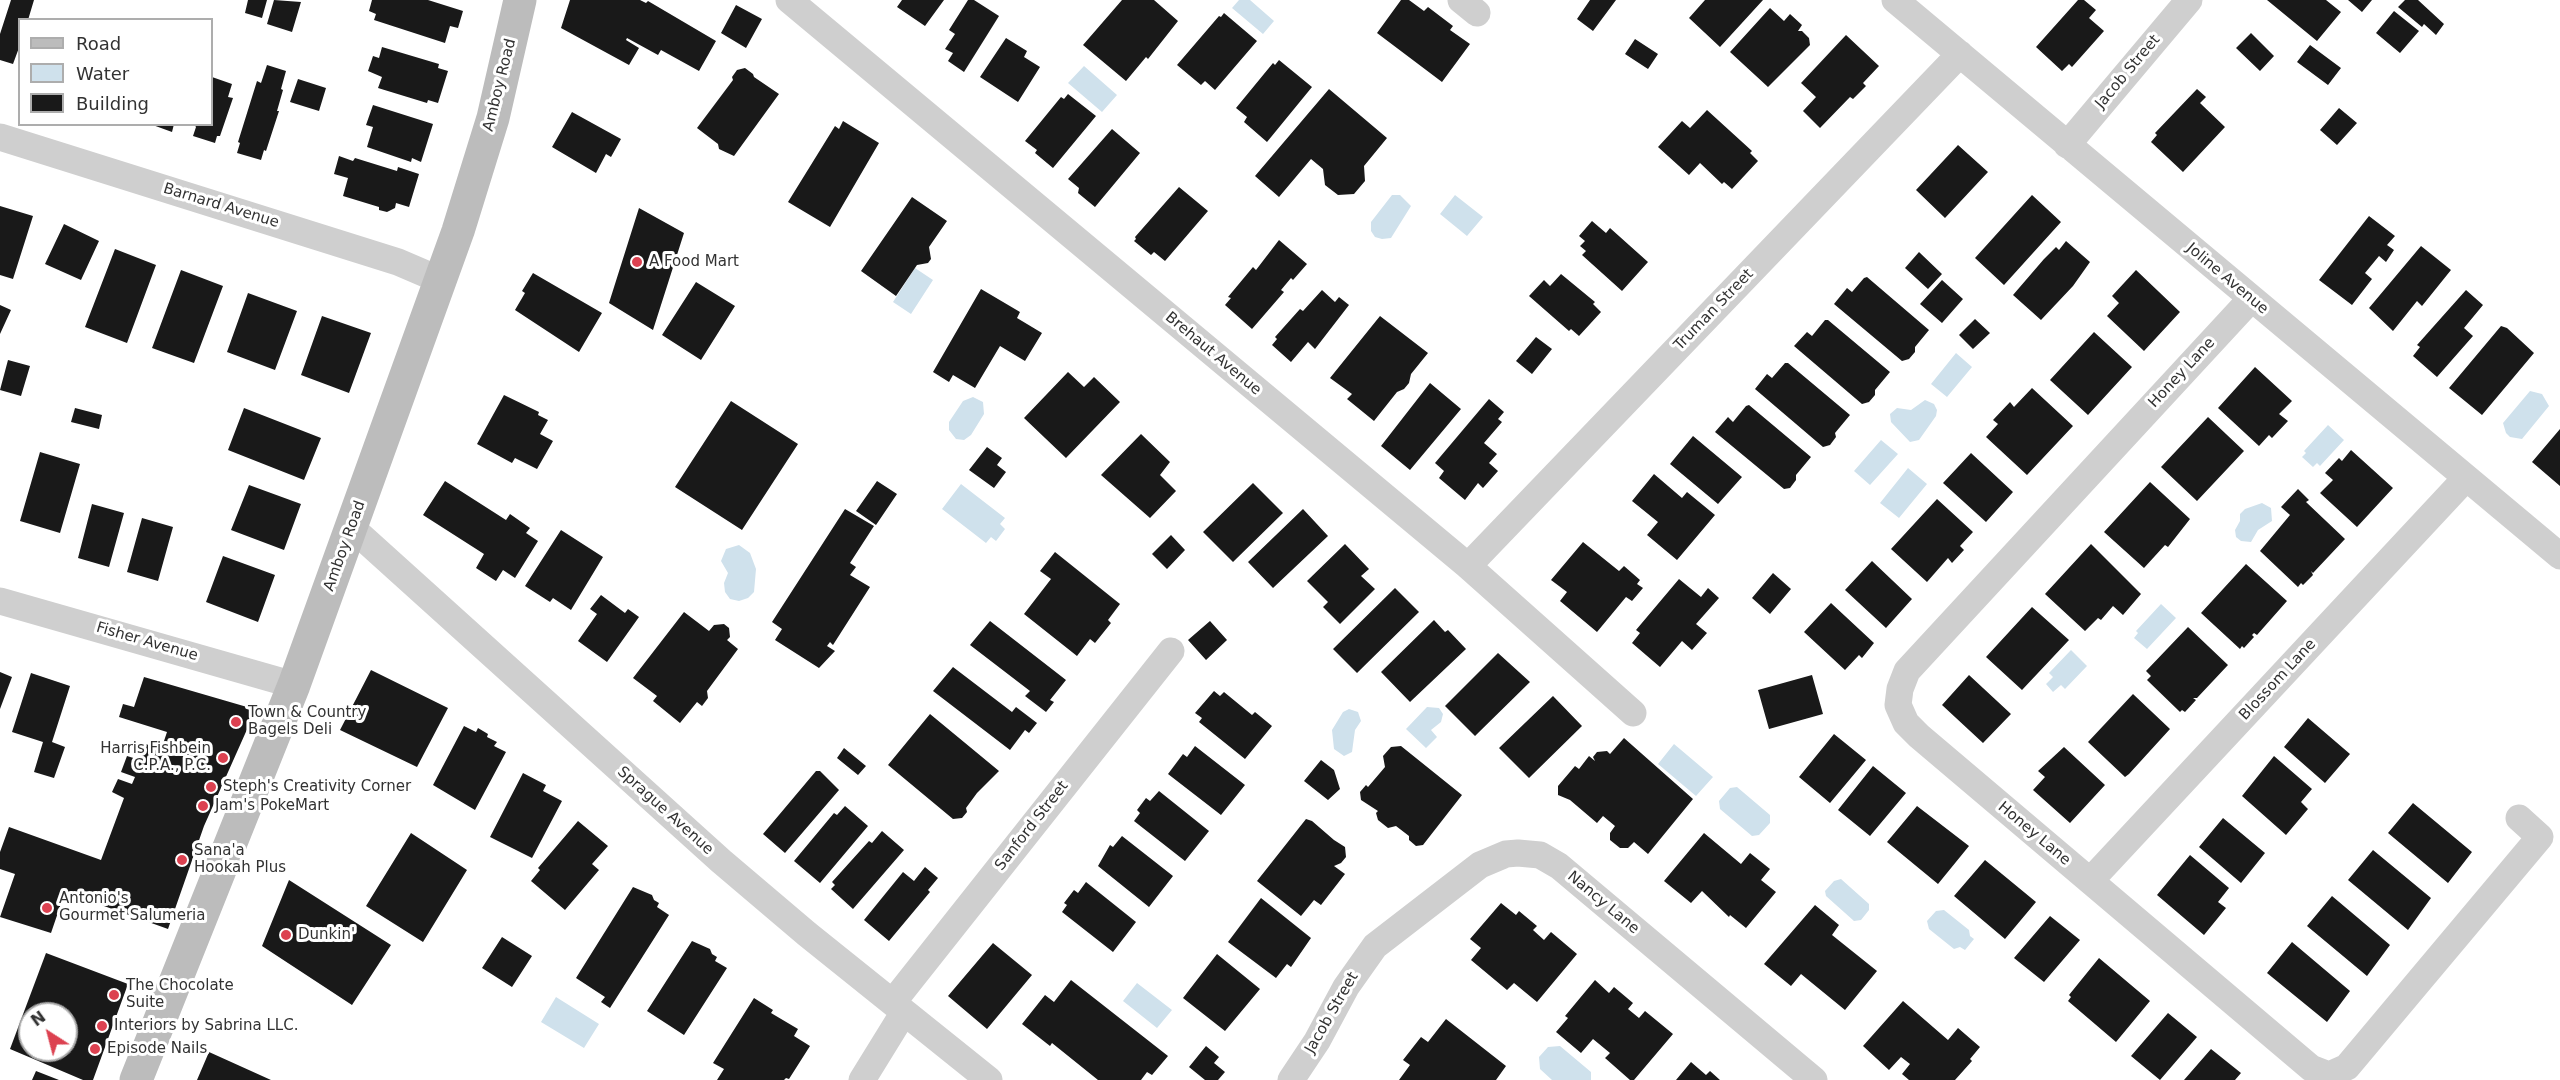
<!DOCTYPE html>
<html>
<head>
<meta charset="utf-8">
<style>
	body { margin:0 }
	#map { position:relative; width:2560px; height:1080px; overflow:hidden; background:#fff; font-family:"DejaVu Sans",sans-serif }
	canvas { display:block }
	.legend { position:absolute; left:18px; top:18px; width:195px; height:108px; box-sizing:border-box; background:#fff; border:2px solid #adadad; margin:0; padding:8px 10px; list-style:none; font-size:18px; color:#323232 }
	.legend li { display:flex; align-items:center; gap:12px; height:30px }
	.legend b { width:30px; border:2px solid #adadad }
	.north { position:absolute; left:18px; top:1002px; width:60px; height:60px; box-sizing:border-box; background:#fff; border:2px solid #adadad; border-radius:50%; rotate:324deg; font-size:16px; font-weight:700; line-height:24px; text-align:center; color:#323232 }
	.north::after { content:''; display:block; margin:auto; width:21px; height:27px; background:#dc4150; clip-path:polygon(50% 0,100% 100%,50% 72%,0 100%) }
</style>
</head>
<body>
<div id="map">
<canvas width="2560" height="1080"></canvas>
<ul class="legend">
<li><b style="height:8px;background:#bcbcbc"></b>Road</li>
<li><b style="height:16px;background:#cfe1ec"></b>Water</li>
<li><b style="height:16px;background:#191919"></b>Building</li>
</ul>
<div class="north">N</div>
</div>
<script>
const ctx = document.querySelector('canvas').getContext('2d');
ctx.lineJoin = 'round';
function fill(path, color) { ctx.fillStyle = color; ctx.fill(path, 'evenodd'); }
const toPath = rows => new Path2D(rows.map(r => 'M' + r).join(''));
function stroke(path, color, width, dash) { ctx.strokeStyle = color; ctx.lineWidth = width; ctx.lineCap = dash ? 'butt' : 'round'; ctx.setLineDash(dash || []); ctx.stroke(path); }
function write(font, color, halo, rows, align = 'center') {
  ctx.font = font + ' "DejaVu Sans",sans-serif'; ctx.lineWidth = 6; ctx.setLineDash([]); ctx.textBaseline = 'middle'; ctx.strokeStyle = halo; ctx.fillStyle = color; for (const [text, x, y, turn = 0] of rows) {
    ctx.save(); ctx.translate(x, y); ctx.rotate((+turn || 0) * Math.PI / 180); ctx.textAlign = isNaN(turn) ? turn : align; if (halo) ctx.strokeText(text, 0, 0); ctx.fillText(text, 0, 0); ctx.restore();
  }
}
fill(toPath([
	[1239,0,1250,0,1274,21,1263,34,1232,8],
	[1084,66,1117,95,1102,112,1068,83],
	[1392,195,1400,195,1411,206,1391,238,1382,239,1375,237,1371,231,1371,222],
	[1455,195,1483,217,1467,236,1440,214],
	[915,268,933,280,911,314,893,302],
	[1956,353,1972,367,1947,397,1931,384],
	[2530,391,2542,394,2549,406,2522,439,2510,437,2506,433,2503,423],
	[973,397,983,402,984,414,971,435,964,440,956,439,949,430,949,422,963,401],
	[1925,400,1934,404,1937,410,1936,416,1919,440,1910,442,1891,422,1890,414,1897,408,1911,410],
	[2328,425,2344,440,2320,466,2317,463,2313,467,2302,457,2306,453,2304,451],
	[1881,440,1898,454,1870,485,1854,471],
	[1908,468,1927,484,1899,518,1880,503],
	[961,484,1005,518,1000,524,1005,529,996,541,991,537,986,543,942,509],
	[2262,503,2271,508,2272,521,2258,530,2251,542,2241,541,2236,537,2235,530,2240,521,2240,514,2245,509],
	[739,545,750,553,756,569,754,592,748,598,739,601,730,599,725,592,724,583,728,573,721,561,726,549],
	[2161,604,2176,618,2147,649,2134,638,2138,633,2136,631],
	[2071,650,2087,666,2065,689,2061,685,2053,692,2046,684,2053,677,2049,673],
	[1427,707,1439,708,1443,714,1441,722,1431,730,1437,737,1426,748,1406,729],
	[1349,709,1358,712,1361,721,1355,730,1352,752,1344,756,1334,749,1332,730,1343,712],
	[1674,744,1713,777,1696,796,1658,764],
	[1737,787,1770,815,1770,823,1759,835,1752,836,1720,809,1719,801,1730,788],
	[1841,879,1869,904,1869,910,1861,920,1854,921,1826,896,1825,891,1834,881],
	[1944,910,1969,930,1970,936,1974,939,1965,950,1960,947,1954,949,1929,929,1927,921,1936,911],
	[1137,983,1172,1010,1157,1028,1123,1001],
	[556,997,599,1024,584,1048,541,1022],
	[1560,1046,1591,1072,1591,1080,1552,1080,1540,1069,1539,1057,1548,1047]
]), '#cfe1ec');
fill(toPath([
	[11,0,34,0,28,20,20,20,20,45,13,64,0,60,0,34],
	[248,0,267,0,262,18,245,13],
	[274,0,301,2,292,32,267,24],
	[372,0,428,0,463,11,458,28,450,26,445,43,374,20,376,14,369,11],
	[570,0,640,0,646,3,648,1,716,41,699,71,661,50,658,55,627,38,626,40,639,48,629,65,561,28],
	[902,0,944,0,925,26,897,7],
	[968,0,974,0,999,16,964,72,948,61,953,53,945,49,955,34,949,30],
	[1122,0,1154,0,1178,21,1148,59,1146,57,1126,81,1083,45],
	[1401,0,1409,0,1424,11,1428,7,1453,26,1450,30,1470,44,1442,82,1377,33],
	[1590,0,1616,0,1593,31,1577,19],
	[1705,0,1763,0,1720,47,1689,18],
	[2078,0,2084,0,2096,10,2089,18,2104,31,2072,67,2069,64,2062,71,2036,47],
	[2267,0,2326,0,2341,12,2317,41],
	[2348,0,2372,0,2362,12],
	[2405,0,2418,0,2444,24,2436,35,2424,24,2422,27,2398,7],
	[736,5,762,19,746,48,721,33],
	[1770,8,1784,21,1790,14,1802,25,1798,31,1802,31,1809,38,1810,45,1768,87,1730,52],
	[2394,11,2419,31,2400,53,2376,33],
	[1224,13,1257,41,1215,90,1205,81,1201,85,1177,65,1219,16,1221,17],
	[2251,33,2274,56,2260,71,2236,48],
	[1846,35,1879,66,1863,83,1866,86,1853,99,1850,97,1820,128,1803,111,1816,97,1801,83],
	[1006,38,1027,51,1024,57,1040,67,1018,102,980,77],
	[1635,39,1658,54,1648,69,1625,54],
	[2310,45,2341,68,2328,85,2297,62],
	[382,47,439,64,438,68,448,71,438,103,428,100,427,103,378,88,382,77,368,71,373,56,379,58],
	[1279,60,1312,87,1267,142,1244,122,1247,117,1236,108,1273,63,1275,65],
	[267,65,286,71,281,89,283,90,277,111,279,111,266,151,264,150,261,160,237,153,240,143,238,142,257,81,261,83],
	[745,68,753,74,754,77,779,94,734,156,719,149,718,144,697,128,733,80,732,77,737,70],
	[212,77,232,84,228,97,233,98,220,136,217,136,215,143,193,136,196,127,194,124,212,124],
	[298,79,326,88,319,111,290,102],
	[1329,89,1387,138,1364,166,1365,181,1354,194,1338,195,1325,185,1323,169,1311,159,1279,197,1255,176],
	[2197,89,2206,97,2200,103,2225,127,2183,172,2151,142,2157,135,2155,133],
	[1068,94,1096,116,1053,168,1035,153,1037,150,1025,141,1061,97,1064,99],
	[373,105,433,124,421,162,412,158,411,162,367,147,373,127,366,125],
	[2339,108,2357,123,2337,145,2320,130],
	[1707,110,1752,151,1750,153,1758,161,1732,189,1724,182,1722,184,1700,163,1689,175,1658,147,1682,121,1690,128],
	[572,112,621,139,611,157,606,154,596,173,552,147],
	[843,121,879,143,830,227,788,202,835,126,839,129],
	[150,124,174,124,172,132],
	[1112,129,1140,153,1095,207,1078,193,1079,188,1068,179],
	[1958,145,1988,172,1945,218,1916,190],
	[339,156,353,161,355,158,397,171,398,167,419,174,409,207,396,203,395,208,387,212,379,210,379,207,343,196,348,178,334,174],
	[1179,187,1208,211,1165,261,1154,252,1151,255,1134,241,1136,239,1135,237],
	[2032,195,2061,222,2004,285,1975,258],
	[912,197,947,221,929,247,931,259,928,263,917,265,896,296,861,271],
	[0,206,33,216,13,279,0,275],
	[639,208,684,233,653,330,609,303],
	[2369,216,2395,236,2387,245,2394,250,2386,262,2379,256,2365,273,2372,279,2352,305,2319,280],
	[1592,221,1606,233,1610,228,1648,262,1622,291,1582,255,1586,251,1580,246,1585,241,1579,236],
	[64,224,99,241,81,280,45,264],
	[1279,240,1307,264,1293,280,1291,278,1281,290,1284,292,1252,329,1225,305,1231,298,1228,297,1253,267,1256,270],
	[2066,241,2090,262,2073,286,2041,320,2013,295,2044,259,2056,247,2059,250],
	[2421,246,2451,270,2422,306,2417,301,2393,331,2369,308],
	[115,249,156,265,127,343,85,327],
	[1919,252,1942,274,1928,289,1905,268],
	[181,270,223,286,194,363,152,348],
	[2136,270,2180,312,2144,351,2107,316,2119,303,2112,296],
	[533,273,602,313,579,352,515,310,525,293,522,291],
	[1561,274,1595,302,1593,304,1601,312,1579,336,1571,329,1569,331,1529,296,1544,280,1550,286],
	[1867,277,1929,330,1915,347,1915,352,1909,359,1902,361,1834,304,1847,288,1852,292,1864,278],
	[1942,280,1963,299,1942,323,1920,304],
	[696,282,735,306,701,360,662,335],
	[981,289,1020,312,1017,318,1042,333,1025,361,1000,346,975,388,953,375,949,382,933,372],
	[1322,290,1335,302,1339,297,1349,305,1315,349,1308,342,1291,362,1272,345,1277,339,1275,337,1300,309,1303,311],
	[2466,290,2483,305,2464,328,2473,336,2437,377,2413,356,2420,347,2417,345],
	[248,293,297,311,275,370,227,352],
	[0,305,11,310,0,334],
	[322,316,371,333,349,393,301,375],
	[1380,316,1428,353,1411,374,1409,383,1404,389,1397,392,1374,421,1347,399,1352,394,1330,378],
	[1975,319,1990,333,1973,349,1959,335],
	[1825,320,1828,320,1890,372,1875,390,1875,395,1869,402,1862,404,1794,346,1807,332,1812,336],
	[2501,326,2507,328,2534,353,2482,415,2449,388],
	[2094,332,2132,367,2088,415,2050,380],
	[1536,337,1552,349,1532,374,1516,361],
	[8,360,30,366,21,396,0,390],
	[1785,363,1788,363,1850,415,1835,433,1836,437,1830,445,1823,447,1755,389,1767,374,1772,378],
	[2255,367,2292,401,2279,414,2288,421,2272,438,2269,435,2259,446,2218,408],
	[1068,372,1084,387,1094,377,1120,402,1066,458,1024,418],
	[1430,383,1461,409,1410,470,1381,446],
	[2032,388,2073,426,2027,475,1986,437,1998,424,1993,420,2010,402,2014,407],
	[504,395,539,412,538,415,548,420,540,434,553,441,537,469,515,458,512,463,477,444],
	[1489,399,1504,412,1498,419,1502,422,1484,443,1497,454,1489,463,1498,471,1483,488,1478,483,1465,500,1439,478,1444,471,1435,463],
	[731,401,798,444,742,530,675,487],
	[1749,405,1811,457,1796,475,1796,480,1790,488,1784,489,1715,432,1728,417,1733,422,1746,406],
	[75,408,102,415,99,429,71,422],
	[244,408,321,438,304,480,228,450],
	[2208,417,2244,451,2197,501,2161,467],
	[2560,429,2560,486,2532,462],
	[1141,434,1170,462,1160,475,1176,491,1150,518,1101,475],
	[1693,436,1742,477,1718,504,1670,464],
	[987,447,1002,458,997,465,1006,472,994,488,969,470],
	[2351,450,2393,488,2357,527,2320,493,2333,480,2325,473,2339,458,2342,461],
	[40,452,80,464,60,533,20,521],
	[1971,453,2013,492,1986,522,1943,483],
	[1654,474,1682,498,1687,492,1715,515,1677,560,1647,535,1658,522,1632,501],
	[445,481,506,520,510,514,530,528,526,533,538,541,515,578,503,570,496,581,476,568,484,554,423,515],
	[877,481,897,494,876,525,856,511],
	[2150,482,2190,519,2168,547,2165,545,2144,568,2104,532],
	[1253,483,1283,513,1233,562,1203,532],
	[249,485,301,504,284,550,231,530],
	[2298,489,2309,500,2306,502,2345,539,2313,573,2311,571,2313,575,2303,585,2301,583,2298,587,2260,551,2290,515,2281,507],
	[1937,499,1973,532,1960,546,1964,550,1952,563,1948,558,1927,582,1891,549],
	[92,504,124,513,109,567,78,558],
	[845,509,874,526,850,563,856,567,850,575,870,587,833,645,830,642,827,646,835,651,819,668,775,640,782,629,772,622],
	[1303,509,1328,536,1273,588,1248,562],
	[142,518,173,527,158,581,127,572],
	[561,530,603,557,571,610,553,598,550,602,525,586],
	[1171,535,1185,550,1167,569,1152,554],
	[1583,542,1619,571,1624,566,1640,580,1637,584,1643,588,1632,601,1626,597,1597,632,1560,601,1567,592,1551,580],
	[1345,544,1369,569,1361,576,1375,589,1340,624,1323,607,1328,602,1307,581],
	[2091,544,2141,594,2123,615,2113,606,2101,620,2098,618,2085,631,2045,594],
	[1055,552,1120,604,1108,620,1111,623,1095,643,1090,639,1077,656,1024,614,1051,579,1040,571],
	[223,556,275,575,258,622,206,602],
	[1872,561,1912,599,1886,628,1845,590],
	[2246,564,2287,601,2257,635,2254,633,2252,635,2254,637,2244,648,2242,646,2240,649,2201,613],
	[1773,573,1791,589,1770,614,1752,598],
	[1679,579,1701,597,1708,588,1719,598,1696,624,1707,633,1692,650,1682,641,1660,667,1632,643,1640,633,1636,630],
	[1395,588,1419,612,1357,673,1333,649],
	[601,595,625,613,628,609,639,617,607,662,578,641,597,614,590,609],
	[1831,603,1874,643,1862,658,1859,655,1845,670,1804,632],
	[2032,607,2069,640,2022,690,1986,657],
	[684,612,709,631,714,625,724,624,729,628,730,637,727,640,738,649,707,691,708,698,702,706,697,702,680,723,653,701,657,696,633,678],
	[1434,620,1445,632,1448,630,1466,649,1410,702,1381,672],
	[990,621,1066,680,1050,700,1054,702,1046,712,1025,696,1030,691,970,645],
	[1210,621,1227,640,1206,660,1188,640],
	[2188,627,2228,665,2197,698,2193,698,2196,700,2185,712,2182,710,2180,712,2147,680,2151,676,2146,671],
	[1498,653,1530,682,1475,736,1445,706],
	[953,667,1012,712,1016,707,1037,723,1029,733,1025,730,1010,750,933,691],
	[371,670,448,708,417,767,340,730],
	[0,672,12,677,0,709],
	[31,673,70,686,52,742,65,747,54,778,34,772,43,742,12,732],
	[1812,675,1823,714,1769,729,1758,690],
	[1969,675,2011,714,1983,743,1942,705],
	[144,677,247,707,253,716,204,826,168,929,65,892,51,933,0,917,15,874,0,869,0,852,9,827,101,860,124,798,112,792,118,779,132,784,135,777,121,772,127,756,140,760,146,744,161,750,167,732,119,717,123,704,134,707],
	[1214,691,1220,696,1224,692,1252,715,1255,712,1272,726,1245,759,1199,722,1202,718,1195,713],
	[2133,694,2170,729,2129,774,2125,777,2088,742],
	[1553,696,1582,726,1529,778,1499,748],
	[930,714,999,771,977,793,966,808,967,812,962,818,953,819,888,765],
	[2308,718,2350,754,2325,783,2284,747],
	[464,726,476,732,478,728,488,734,487,737,497,742,494,746,506,752,475,810,433,785],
	[1834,734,1866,760,1830,803,1799,777],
	[1624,738,1693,799,1648,854,1634,842,1628,848,1620,848,1610,840,1610,833,1615,826,1603,816,1597,823,1570,800,1558,795,1558,786,1575,766,1579,769,1589,756,1595,761,1593,757,1597,752,1607,751,1610,754],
	[1195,746,1245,785,1221,815,1168,774,1183,754,1187,757],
	[1401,746,1462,795,1423,845,1416,846,1409,840,1409,836,1396,826,1388,828,1378,820,1376,813,1378,811,1361,800,1360,792,1366,785,1368,787,1385,767,1383,756,1391,747],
	[2064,747,2105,785,2070,823,2033,790,2045,777,2038,771],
	[844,748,866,766,858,775,837,758],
	[2274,756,2312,789,2301,802,2308,809,2286,835,2242,796],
	[1321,760,1334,770,1340,789,1328,800,1304,781],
	[1873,766,1906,793,1870,836,1838,810],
	[816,771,820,771,839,790,785,853,763,834],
	[523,773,546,785,543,791,562,801,532,858,490,837],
	[1159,791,1209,831,1185,861,1134,821,1140,813,1137,810,1146,798,1150,801],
	[2413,803,2472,852,2448,883,2388,833],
	[845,806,868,826,820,883,794,861,834,813,837,815],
	[1917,806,1969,846,1938,884,1887,842],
	[2223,818,2265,853,2241,883,2199,847],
	[1306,819,1312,821,1334,840,1345,847,1346,857,1341,863,1334,866,1345,874,1321,905,1314,900,1301,916,1257,881],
	[578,821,608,846,592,864,599,870,565,910,531,881,540,870,538,868],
	[882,831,904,850,853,909,831,889,835,885,832,882,869,841,872,843],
	[411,833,467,870,423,942,366,906],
	[1704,833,1741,864,1750,853,1770,869,1761,880,1776,892,1746,928,1730,915,1729,917,1702,891,1691,903,1664,881],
	[1122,836,1173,876,1149,907,1098,866,1110,845,1113,847],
	[2373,850,2431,898,2408,930,2348,880],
	[2190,855,2229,888,2218,902,2226,908,2204,935,2157,895],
	[1985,860,2036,902,2005,939,1954,896],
	[925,867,938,878,928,890,930,892,889,941,864,920,903,872,914,881],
	[289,880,391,945,352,1005,262,946],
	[1086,882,1136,922,1113,952,1062,912,1067,905,1064,903,1074,890,1078,893],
	[633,887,652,895,654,900,659,903,657,907,669,915,610,1008,601,1002,605,997,576,978],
	[2332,896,2390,945,2367,976,2307,926],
	[1261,898,1311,938,1291,967,1287,964,1276,978,1228,942],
	[1501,903,1516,915,1519,911,1537,926,1533,930,1544,940,1551,932,1577,954,1537,1002,1514,983,1507,990,1471,960,1481,948,1470,939],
	[1815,905,1839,925,1832,935,1877,971,1845,1010,1801,974,1791,986,1764,964],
	[2050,916,2080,940,2044,982,2014,958],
	[502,937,532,956,512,987,482,968],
	[692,941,710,949,712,954,717,957,715,961,727,968,684,1035,647,1011],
	[2292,942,2350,991,2327,1022,2267,973],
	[993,943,1032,975,987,1029,948,996],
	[46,953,128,984,93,1080,83,1080,10,1049],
	[30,1014,66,1014,66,1050,30,1050],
	[1217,954,1260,989,1225,1031,1183,998],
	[2099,958,2150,1001,2116,1042,2068,1001,2071,997,2069,995],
	[1071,980,1168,1056,1152,1075,1147,1072,1141,1080,1098,1080,1052,1043,1050,1046,1022,1024,1045,995,1054,1002],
	[1595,980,1609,993,1614,987,1633,1003,1628,1009,1639,1018,1645,1011,1673,1034,1634,1080,1630,1080,1605,1058,1610,1053,1593,1039,1581,1053,1556,1032,1568,1018,1565,1016],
	[754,998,773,1010,771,1013,798,1029,794,1036,810,1046,789,1079,786,1078,784,1080,717,1080,724,1069,713,1063],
	[1903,1001,1948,1040,1958,1028,1980,1047,1970,1059,1972,1061,1955,1080,1909,1080,1902,1074,1910,1064,1901,1057,1889,1070,1863,1046],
	[2168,1013,2197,1037,2160,1080,2131,1056],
	[1446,1019,1506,1066,1496,1080,1399,1080,1410,1065,1403,1060,1421,1037,1428,1042],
	[1206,1046,1219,1057,1214,1063,1225,1072,1218,1080,1205,1080,1189,1067],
	[2211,1049,2241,1073,2235,1080,2184,1080],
	[209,1052,271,1080,197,1080],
	[1691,1062,1706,1075,1710,1071,1720,1080,1676,1080],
	[36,1071,59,1080,32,1080]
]), '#191919');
stroke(toPath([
	[789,0,1468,566,1633,713],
	[1461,0,1477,13],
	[1895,0,2560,556],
	[0,137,398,262,440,280],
	[2067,145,2189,0],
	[2251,299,1907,671,1900,689,1898,705,1906,723,1919,736,2311,1068,2329,1075,2347,1067,2540,837,2519,818],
	[352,528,721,861,807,934,989,1080],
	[1468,566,1960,54],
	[0,601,294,685],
	[2090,881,2466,478],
	[893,1002,1171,651],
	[862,1080,904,1012],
	[1291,1080,1317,1041,1346,987,1375,946,1480,865,1506,854,1518,853,1540,855,1559,866,1814,1080]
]), '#cfcfcf', 27);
stroke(toPath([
	[136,1080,294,685,458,231,493,118,520,0]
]), '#bcbcbc', 33);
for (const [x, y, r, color] of [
	[637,262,6,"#dc4150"],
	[236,722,6,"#dc4150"],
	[223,758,6,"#dc4150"],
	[211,787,6,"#dc4150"],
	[203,806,6,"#dc4150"],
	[182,860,6,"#dc4150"],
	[47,908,6,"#dc4150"],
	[286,935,6,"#dc4150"],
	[114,995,6,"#dc4150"],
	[102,1026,6,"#dc4150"],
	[95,1049,6,"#dc4150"]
]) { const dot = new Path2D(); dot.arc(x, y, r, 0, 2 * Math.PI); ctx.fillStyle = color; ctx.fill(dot); stroke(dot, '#fff', 2); }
write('15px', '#323232', '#fff', [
	["Jacob Street",2128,72,-50],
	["Amboy Road",500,85,-76],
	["Barnard Avenue",221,206,17],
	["Joline Avenue",2227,279,40],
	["Truman Street",1714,310,-46],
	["Brehaut Avenue",1213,354,40],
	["Honey Lane",2182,373,-47],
	["Amboy Road",345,546,-70],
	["Fisher Avenue",147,642,16],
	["Blossom Lane",2278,680,-47],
	["Sprague Avenue",665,811,42],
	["Sanford Street",1032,826,-52],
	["Honey Lane",2034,834,40],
	["Nancy Lane",1603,903,40],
	["Jacob Street",1332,1013,-60]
]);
write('15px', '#323232', '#fff', [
	["A Food Mart",649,262],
	["Town & Country",248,713],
	["Bagels Deli",248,730],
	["Harris Fishbein",211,749,"right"],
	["C.P.A., P.C.",211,766,"right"],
	["Steph's Creativity Corner",223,787],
	["Jam's PokeMart",215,806],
	["Sana'a",194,851],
	["Hookah Plus",194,868],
	["Antonio's",59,899],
	["Gourmet Salumeria",59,916],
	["Dunkin'",298,935],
	["The Chocolate",126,986],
	["Suite",126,1003],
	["Interiors by Sabrina LLC.",114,1026],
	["Episode Nails",107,1049]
], 'left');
</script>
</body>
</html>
